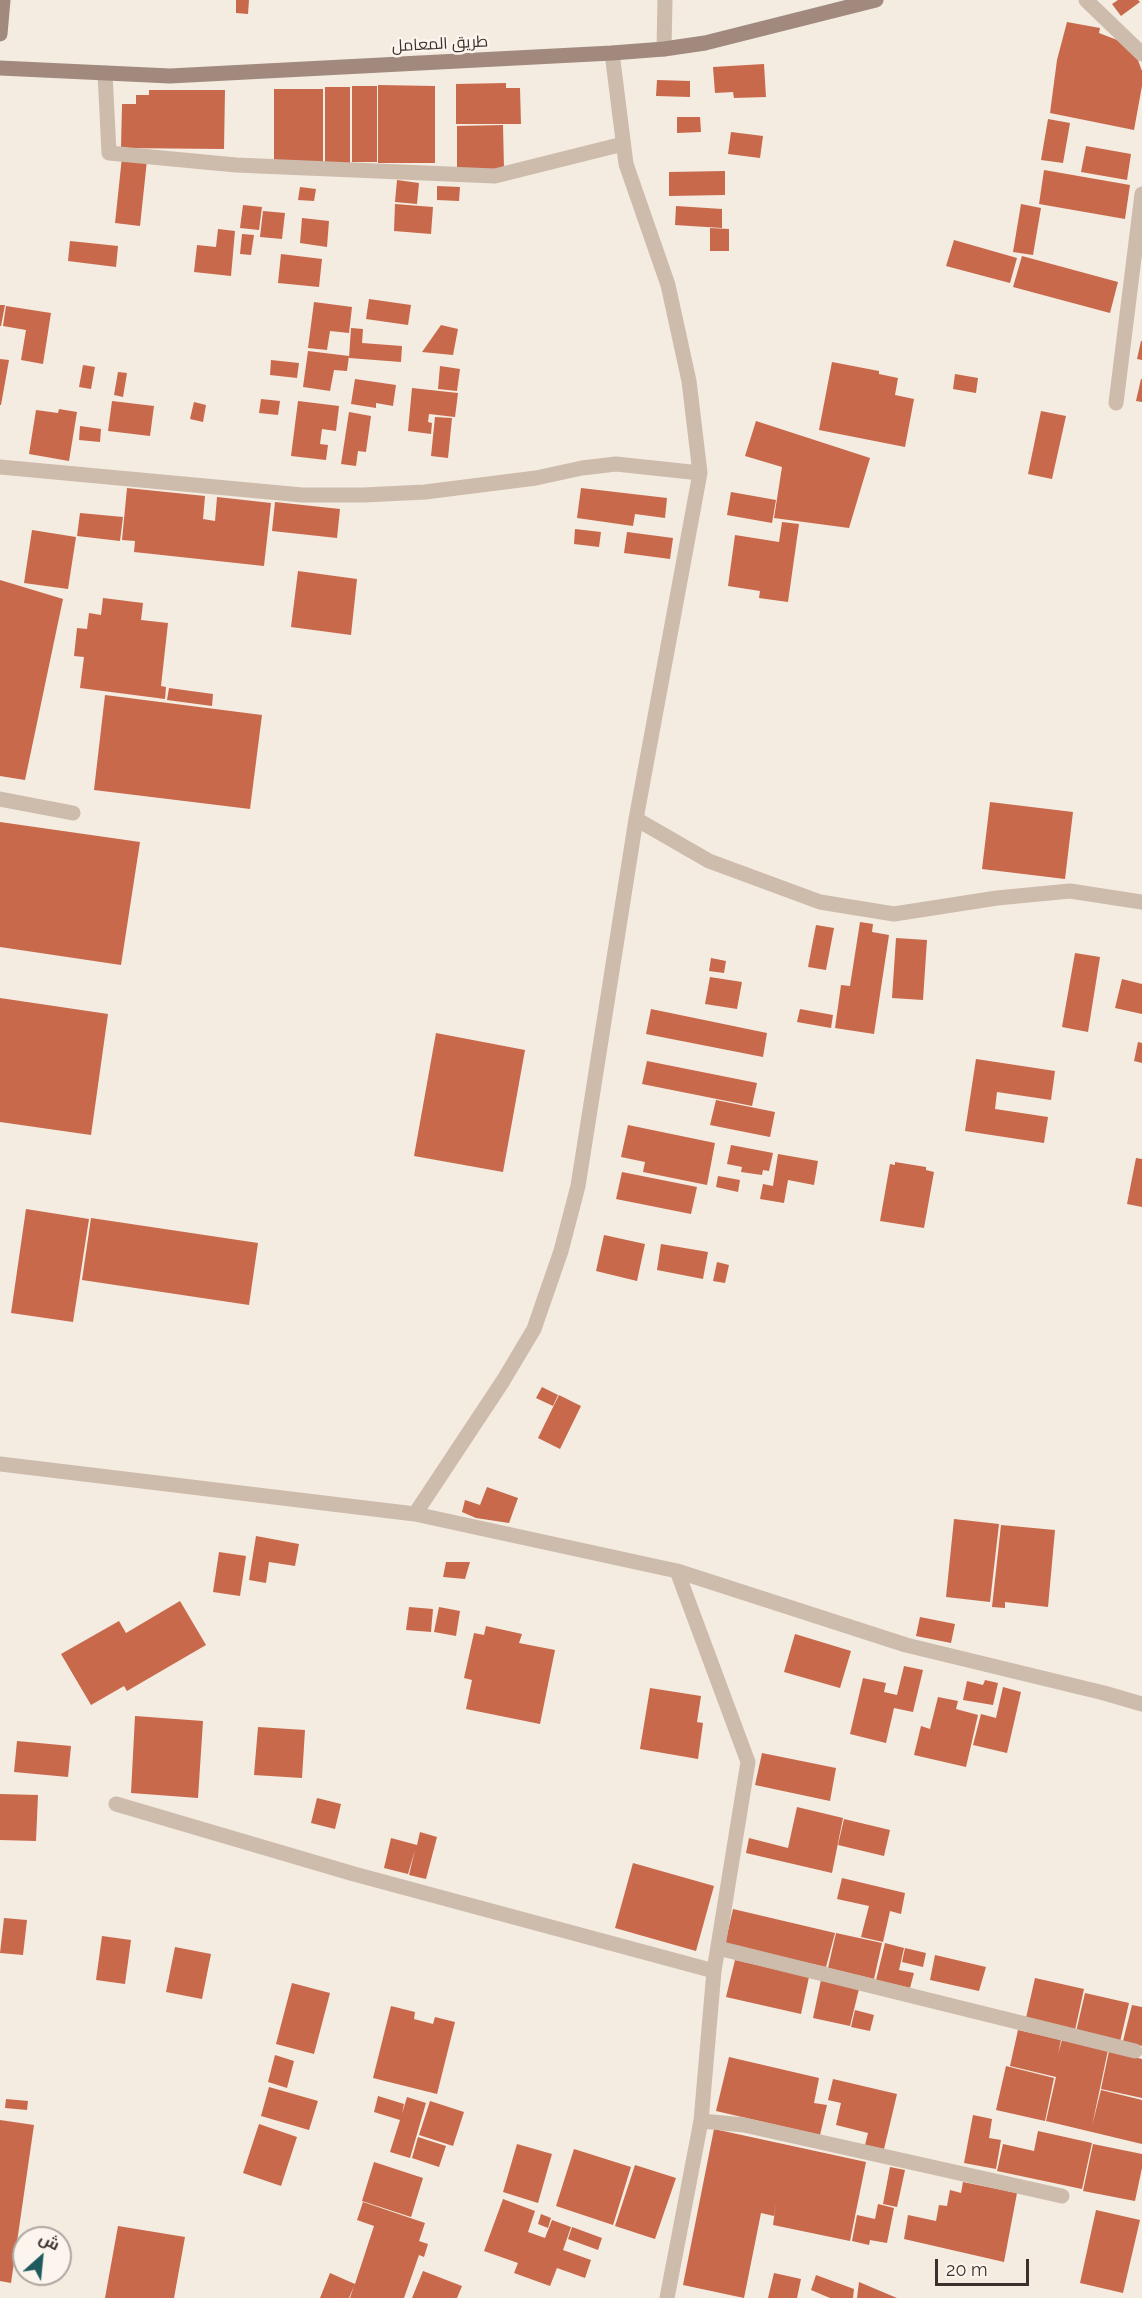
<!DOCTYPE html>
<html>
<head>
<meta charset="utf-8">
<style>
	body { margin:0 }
	#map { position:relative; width:1142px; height:2298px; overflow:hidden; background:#f4ebe1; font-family:Raleway,Cairo,sans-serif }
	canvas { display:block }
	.north { position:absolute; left:12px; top:2226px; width:60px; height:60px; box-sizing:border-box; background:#fbf5ee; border:2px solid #aea6a0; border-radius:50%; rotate:27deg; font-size:16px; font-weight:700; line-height:24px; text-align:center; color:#3b302b }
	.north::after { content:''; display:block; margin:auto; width:21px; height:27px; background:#1f5a5e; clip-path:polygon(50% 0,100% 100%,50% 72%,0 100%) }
	.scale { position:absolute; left:935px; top:2259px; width:94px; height:27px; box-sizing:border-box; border:3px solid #3b302b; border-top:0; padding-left:8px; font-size:18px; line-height:21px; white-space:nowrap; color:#3b302b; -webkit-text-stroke:4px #fbf5ee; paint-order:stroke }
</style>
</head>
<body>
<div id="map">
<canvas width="1142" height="2298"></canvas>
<div class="north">ش</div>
<div class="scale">20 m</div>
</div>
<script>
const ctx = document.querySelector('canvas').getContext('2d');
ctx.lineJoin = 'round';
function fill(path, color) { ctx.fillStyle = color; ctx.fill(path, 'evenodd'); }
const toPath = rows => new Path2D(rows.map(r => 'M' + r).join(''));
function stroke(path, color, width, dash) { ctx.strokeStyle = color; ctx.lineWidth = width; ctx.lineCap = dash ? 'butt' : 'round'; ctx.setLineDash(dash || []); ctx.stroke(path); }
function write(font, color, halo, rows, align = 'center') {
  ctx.font = font + ' Raleway,Cairo,sans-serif'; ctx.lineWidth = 5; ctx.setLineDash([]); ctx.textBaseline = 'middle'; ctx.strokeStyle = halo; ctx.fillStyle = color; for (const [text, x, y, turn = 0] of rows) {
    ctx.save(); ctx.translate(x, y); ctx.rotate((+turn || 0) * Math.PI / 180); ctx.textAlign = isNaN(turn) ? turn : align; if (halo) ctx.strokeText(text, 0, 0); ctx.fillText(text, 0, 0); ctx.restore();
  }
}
fill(toPath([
	[236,0,249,0,248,14,236,13],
	[1118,0,1138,0,1140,2,1121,16,1112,4],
	[1067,22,1100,28,1099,33,1125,43,1136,55,1142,71,1142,86,1134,130,1050,113,1057,60],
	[764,64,766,97,734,98,733,92,715,93,713,67],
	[657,80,690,81,690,97,656,96],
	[506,83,506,88,520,88,521,124,456,124,456,84],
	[378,85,435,86,435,163,378,163],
	[352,86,377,86,377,162,352,162],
	[325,87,350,87,350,163,325,163],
	[274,89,323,89,323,163,274,162],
	[149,90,225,90,224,149,121,148,122,104,136,104,136,95,149,95],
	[677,117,700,117,701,132,677,133],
	[1048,119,1070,123,1063,163,1041,160],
	[503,125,504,169,457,169,457,126],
	[731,132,763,136,760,158,728,154],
	[1086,146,1131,154,1127,180,1081,172],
	[122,157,147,160,140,226,115,223],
	[1044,170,1130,185,1125,219,1039,204],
	[725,171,725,195,669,196,669,172],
	[397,180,419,183,417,204,395,202],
	[437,186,460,187,459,201,437,200],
	[300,187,316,189,314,201,298,200],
	[395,204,433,207,431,234,394,231],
	[1021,204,1041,208,1033,255,1013,252],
	[243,205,262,207,259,230,240,228],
	[676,206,722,209,722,228,675,225],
	[263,211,285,213,282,239,260,237],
	[302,218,329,221,327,247,300,243],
	[710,228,729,229,729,251,710,251],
	[218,229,235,231,231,276,194,272,197,245,216,247],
	[242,234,254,235,251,255,240,254],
	[954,240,1017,258,1010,283,946,266],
	[70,241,118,246,116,267,68,261],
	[281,254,322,259,319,287,278,283],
	[1022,256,1118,282,1110,313,1013,287],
	[369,299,411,305,408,325,366,319],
	[314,302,352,307,349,333,330,331,327,350,308,348],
	[0,305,5,305,1,326,0,326],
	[6,306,51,313,43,364,21,360,26,330,3,326],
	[441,325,458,329,453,355,422,352],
	[351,328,363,329,362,343,402,346,401,362,349,358],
	[1141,341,1142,341,1142,360,1137,359],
	[308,351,349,356,347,371,334,370,330,391,303,387],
	[0,359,9,360,1,405,0,405],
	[271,360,299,363,297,378,270,375],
	[832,362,879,371,879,374,898,378,895,395,914,399,905,447,819,430],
	[83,365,95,367,91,389,79,387],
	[440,366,460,369,457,391,438,389],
	[118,372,127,373,123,397,114,395],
	[955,374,978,378,976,393,953,389],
	[355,379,396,385,393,406,376,403,376,408,351,404],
	[1141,379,1142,379,1142,402,1136,401],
	[412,388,458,393,455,417,429,414,428,422,432,423,431,434,408,431],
	[261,399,280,401,278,415,259,413],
	[112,401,154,406,150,436,108,431],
	[298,401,339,406,336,431,322,429,320,444,328,445,326,460,291,456],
	[194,402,206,405,203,422,190,419],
	[59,409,77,412,69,461,29,454,36,410,58,413],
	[1041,411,1066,416,1052,479,1028,474],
	[349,412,371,416,366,452,358,451,356,466,341,464],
	[435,417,452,418,448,458,431,456],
	[756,421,870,458,849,528,774,518,782,467,745,456],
	[80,426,101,429,100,442,79,440],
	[127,488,205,496,203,519,215,521,217,497,271,503,264,566,134,552,135,541,122,540],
	[581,488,667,498,665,518,635,514,633,526,577,518],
	[731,492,776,500,772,523,727,515],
	[275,502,340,509,337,538,272,531],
	[80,513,123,517,120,541,77,536],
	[782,522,799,524,788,602,759,598,760,591,728,586,735,535,779,542],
	[575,529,601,532,599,547,574,544],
	[32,530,76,537,68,589,24,583],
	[627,532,673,538,670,559,624,553],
	[298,571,357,579,351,635,291,627],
	[0,580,63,599,25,780,0,776],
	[103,598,143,603,141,620,168,623,161,686,166,687,165,699,80,688,84,657,74,656,77,628,87,629,89,613,101,615],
	[169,688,213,694,212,706,167,700],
	[105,695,262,715,250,809,94,790],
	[990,802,1073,812,1065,879,982,869],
	[0,822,140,842,121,965,0,947],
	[860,922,873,924,872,932,889,935,874,1034,835,1028,841,985,850,986],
	[816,925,834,928,826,970,808,967],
	[896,938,927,940,923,1000,892,998],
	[1075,953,1100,957,1088,1032,1062,1027],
	[711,958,726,961,724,973,709,971],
	[710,977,742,982,737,1009,705,1004],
	[1122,979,1142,984,1142,1014,1115,1008],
	[0,998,108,1014,91,1135,0,1122],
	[651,1009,767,1033,763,1057,646,1034],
	[800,1009,833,1015,831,1028,797,1022],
	[436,1033,525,1050,503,1172,414,1156],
	[1138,1042,1142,1043,1142,1063,1134,1061],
	[976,1059,1055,1071,1051,1100,997,1092,995,1109,1048,1117,1044,1143,965,1131],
	[647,1061,757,1083,752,1106,642,1084],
	[716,1100,775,1112,770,1137,710,1125],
	[628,1125,715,1143,707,1185,643,1172,645,1162,621,1157],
	[731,1145,773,1153,769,1171,763,1170,762,1175,741,1172,742,1167,727,1164],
	[778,1154,818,1161,814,1185,788,1180,784,1203,760,1199,763,1184,773,1186],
	[1136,1158,1142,1159,1142,1207,1127,1204],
	[895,1162,926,1167,926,1170,934,1172,924,1228,880,1221,890,1164,895,1165],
	[622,1172,697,1187,691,1214,616,1199],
	[718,1176,740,1180,738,1192,716,1187],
	[26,1209,89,1219,73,1322,11,1313],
	[91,1218,258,1243,249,1305,82,1280],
	[604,1235,645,1244,637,1281,596,1271],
	[661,1244,708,1252,703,1279,657,1270],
	[717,1262,729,1265,725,1283,713,1281],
	[542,1387,558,1395,553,1406,536,1398],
	[559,1395,581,1406,560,1449,538,1438],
	[487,1487,518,1498,509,1523,476,1518,462,1512,465,1500,480,1505],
	[954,1519,999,1524,990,1602,946,1597],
	[1001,1525,1055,1530,1048,1607,1005,1602,1005,1608,992,1607],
	[256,1536,299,1544,295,1566,269,1562,266,1583,249,1580],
	[219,1552,246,1556,240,1596,213,1592],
	[446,1562,470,1562,465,1579,443,1577],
	[180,1601,206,1645,127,1691,124,1686,91,1705,61,1654,119,1621,126,1633],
	[409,1607,433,1609,431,1632,406,1630],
	[439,1607,460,1611,456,1636,434,1632],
	[920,1617,955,1624,951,1643,916,1636],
	[486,1626,522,1634,519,1643,555,1650,540,1724,466,1709,472,1680,464,1678,474,1633,484,1635],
	[795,1634,851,1651,840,1688,784,1672],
	[904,1666,923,1670,913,1712,894,1708,886,1743,850,1734,863,1678,886,1683,884,1692,897,1695],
	[985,1680,998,1683,993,1705,963,1700,967,1681,983,1685],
	[1003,1687,1021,1692,1007,1753,973,1745,981,1714,996,1718],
	[650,1688,701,1696,697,1722,703,1723,698,1759,640,1749],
	[938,1697,958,1701,956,1709,978,1715,966,1767,914,1755,921,1726,930,1729],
	[135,1716,203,1721,198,1798,131,1793],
	[258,1727,305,1730,302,1778,254,1775],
	[17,1741,71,1746,68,1777,14,1772],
	[762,1753,836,1768,830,1801,755,1785],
	[0,1794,38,1795,36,1841,0,1840],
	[317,1798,341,1804,335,1829,311,1823],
	[797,1807,843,1818,832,1873,746,1853,749,1838,788,1848],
	[844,1819,890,1830,884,1856,838,1845],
	[420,1832,437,1837,426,1879,409,1875,415,1850,408,1874,384,1868,391,1838,417,1845],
	[633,1863,714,1886,696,1951,615,1928],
	[842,1878,905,1893,901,1914,890,1911,883,1942,861,1937,869,1906,837,1899],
	[733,1909,835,1933,826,1967,725,1944],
	[4,1918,27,1920,23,1955,0,1953],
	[836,1933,882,1943,874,1979,828,1968],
	[102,1936,131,1940,125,1984,96,1980],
	[885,1943,904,1948,899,1970,914,1973,910,1988,876,1980],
	[175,1947,211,1954,202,1999,166,1992],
	[905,1948,926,1953,923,1967,902,1962],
	[935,1955,986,1967,979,1991,930,1980],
	[735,1960,809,1977,801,2014,726,1997],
	[1035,1978,1084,1989,1075,2030,1026,2018],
	[821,1980,859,1989,850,2026,813,2018],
	[292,1983,330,1993,314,2054,276,2044],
	[1085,1993,1129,2003,1120,2042,1076,2032],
	[1132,2005,1142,2007,1142,2046,1123,2041],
	[391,2006,415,2012,414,2019,433,2024,435,2017,455,2022,437,2094,373,2078],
	[855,2010,874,2015,870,2031,851,2027],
	[1018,2030,1061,2040,1058,2054,1062,2040,1108,2050,1092,2126,1101,2090,1142,2100,1142,2144,1046,2121,1056,2077,1010,2066],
	[1109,2051,1142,2059,1142,2098,1101,2089],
	[275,2055,294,2061,287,2088,268,2082],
	[729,2057,819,2078,814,2103,827,2105,820,2135,716,2111],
	[1006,2066,1054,2078,1045,2121,996,2110],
	[833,2079,897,2094,884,2149,865,2145,868,2133,836,2125,841,2103,828,2100],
	[269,2087,318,2101,309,2130,261,2116],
	[378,2096,404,2104,402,2114,407,2097,426,2103,410,2158,390,2152,400,2120,374,2112],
	[6,2099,28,2101,27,2110,5,2108],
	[430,2101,464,2112,453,2146,419,2135],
	[973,2115,992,2119,989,2138,1001,2140,996,2169,964,2163],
	[0,2120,34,2125,11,2283,0,2281],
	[259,2124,297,2137,281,2186,243,2173],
	[714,2129,866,2162,850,2241,773,2225,776,2203,774,2216,761,2213,744,2298,683,2285],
	[1038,2131,1092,2143,1082,2189,997,2171,1003,2144,1034,2151],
	[418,2137,446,2146,439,2167,412,2158],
	[517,2144,552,2154,538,2203,503,2192],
	[1093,2144,1142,2154,1142,2168,1135,2201,1083,2191],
	[574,2149,631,2167,613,2225,556,2206],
	[374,2162,423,2178,411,2217,362,2201],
	[635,2165,676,2178,655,2239,615,2226],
	[890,2167,905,2170,897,2207,883,2204],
	[963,2182,1017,2193,1004,2262,904,2239,908,2215,936,2221,939,2205,947,2206,950,2190,961,2193],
	[503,2199,535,2211,528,2232,545,2238,552,2220,571,2227,563,2250,591,2260,585,2278,557,2268,550,2286,514,2273,518,2263,484,2251],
	[363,2202,425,2223,419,2241,428,2244,424,2257,419,2255,404,2298,350,2298,354,2286,349,2298,320,2298,330,2273,355,2284,374,2226,357,2220],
	[878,2204,894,2208,887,2243,870,2240,869,2245,852,2241,857,2215,875,2219],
	[1096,2210,1140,2220,1123,2293,1080,2283],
	[541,2214,551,2218,548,2228,538,2224],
	[118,2226,185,2237,174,2298,105,2298],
	[572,2227,602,2238,598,2250,568,2239],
	[423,2271,462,2286,457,2298,412,2298],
	[774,2273,801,2279,797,2298,768,2298],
	[816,2275,854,2289,853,2298,830,2298,811,2290],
	[859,2282,897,2298,857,2298]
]), '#c8694b');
stroke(toPath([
	[1086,0,1142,54],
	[664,49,665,0],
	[105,73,109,153,236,165,495,176,623,144],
	[1116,403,1142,194],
	[0,467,302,495,364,495,425,492,536,478,582,468,616,464,700,473],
	[0,799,73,813],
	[636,819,709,861,820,902,894,914,997,898,1070,891,1142,902],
	[0,1464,415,1514,503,1381,534,1329,561,1251,578,1186,636,819,700,473,689,381,668,285,626,164,612,53],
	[415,1514,677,1571,748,1762,714,1971,701,2121,667,2298],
	[677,1571,906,1645,1104,1693,1142,1704],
	[116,1804,354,1874,714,1971],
	[718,1948,1135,2051],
	[701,2121,744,2125,1062,2196]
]), '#cdbbac', 15);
stroke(toPath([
	[0,34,3,0],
	[0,68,170,76,612,53,664,49,705,43,876,0]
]), '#a18a7d', 15);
write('16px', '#3b302b', '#fbf5ee', [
	["طريق المعامل",440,44,-3]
]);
</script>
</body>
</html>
